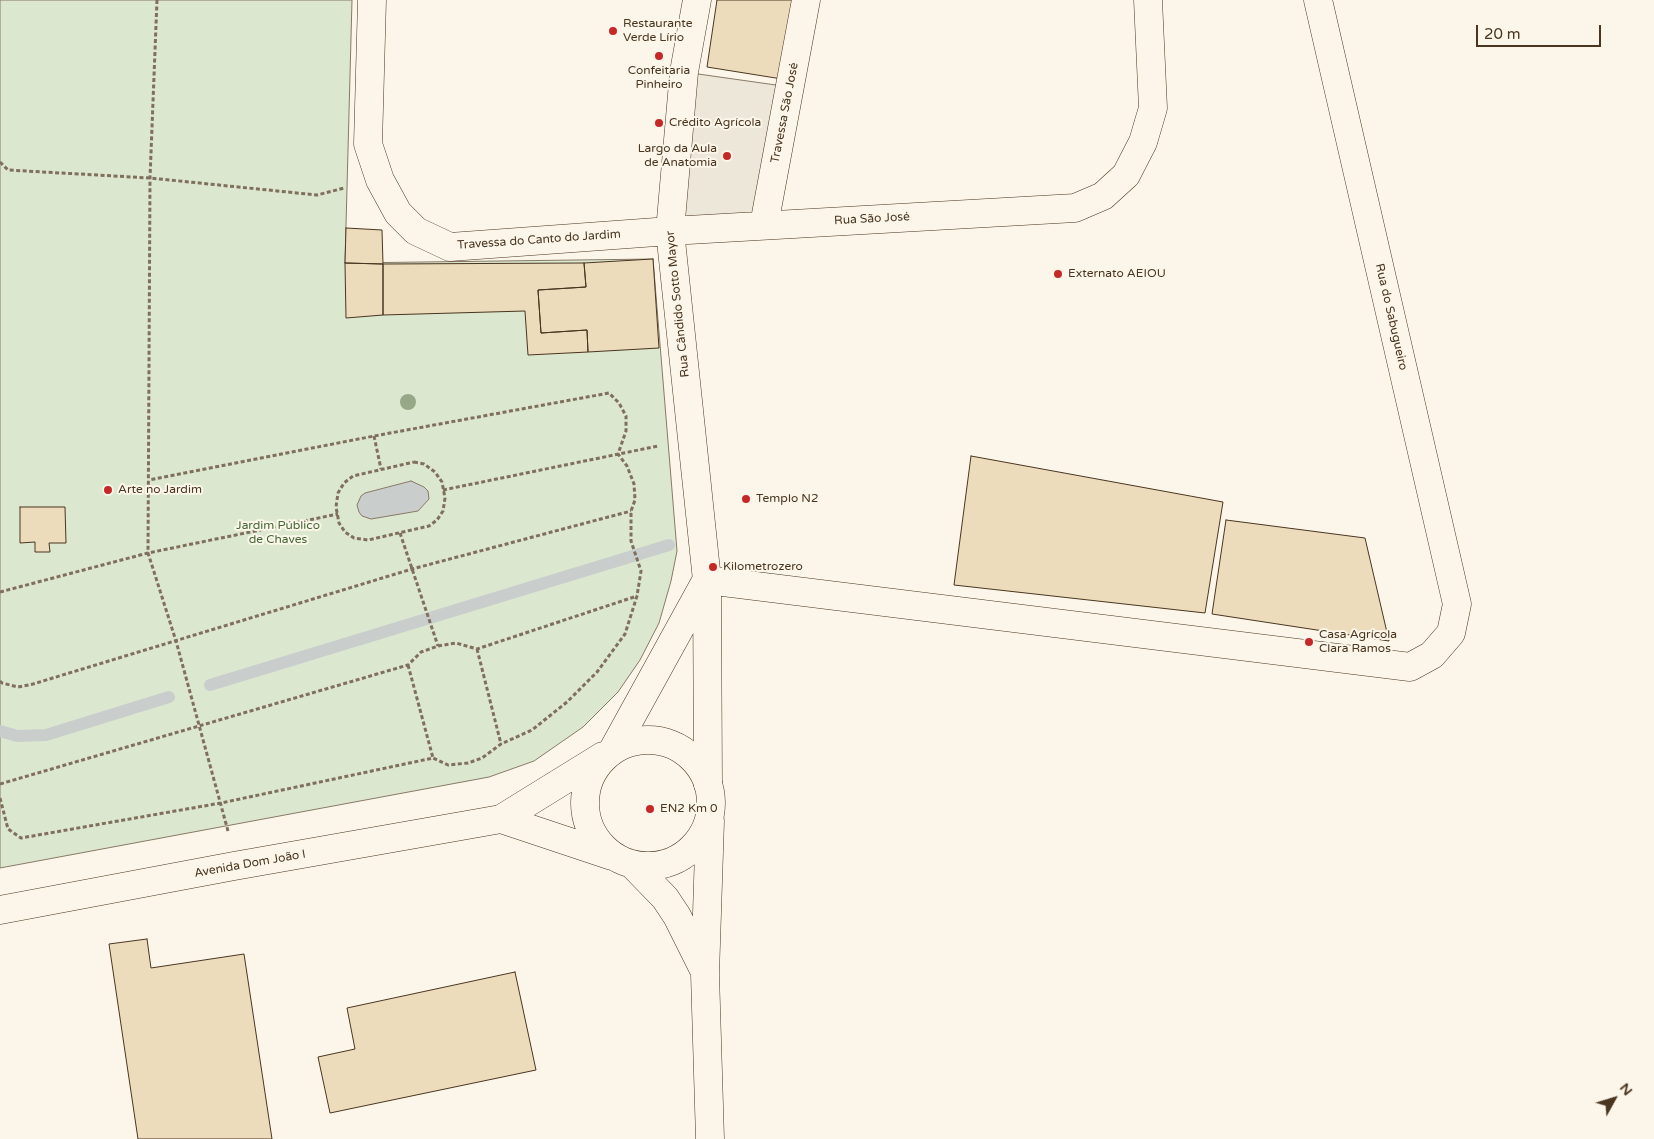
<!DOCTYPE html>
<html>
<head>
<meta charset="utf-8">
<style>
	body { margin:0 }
	#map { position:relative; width:1654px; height:1139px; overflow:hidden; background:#fbf6e9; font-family:"Varela Round",sans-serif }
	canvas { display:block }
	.north { position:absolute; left:1589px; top:1074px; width:50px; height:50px; -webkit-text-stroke:4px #fbf6e9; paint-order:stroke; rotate:51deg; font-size:14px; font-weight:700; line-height:20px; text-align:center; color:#4a3520 }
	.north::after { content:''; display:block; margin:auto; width:18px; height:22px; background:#4a3520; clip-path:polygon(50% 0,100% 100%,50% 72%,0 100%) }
	.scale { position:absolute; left:1476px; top:25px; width:125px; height:22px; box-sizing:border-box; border:2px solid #4a3520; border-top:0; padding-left:6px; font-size:15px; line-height:18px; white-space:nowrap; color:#4a3520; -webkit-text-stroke:4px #fbf6e9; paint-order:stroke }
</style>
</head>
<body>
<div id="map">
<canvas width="1654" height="1139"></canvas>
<div class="north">N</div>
<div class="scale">20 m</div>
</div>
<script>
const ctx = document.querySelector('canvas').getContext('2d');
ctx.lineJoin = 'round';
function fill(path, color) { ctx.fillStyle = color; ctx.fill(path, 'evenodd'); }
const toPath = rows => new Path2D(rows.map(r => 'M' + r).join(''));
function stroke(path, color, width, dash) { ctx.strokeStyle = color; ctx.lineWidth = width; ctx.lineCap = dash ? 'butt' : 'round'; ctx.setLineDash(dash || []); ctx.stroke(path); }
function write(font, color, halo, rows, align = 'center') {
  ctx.font = font + ' "Varela Round",sans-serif'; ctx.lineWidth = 4; ctx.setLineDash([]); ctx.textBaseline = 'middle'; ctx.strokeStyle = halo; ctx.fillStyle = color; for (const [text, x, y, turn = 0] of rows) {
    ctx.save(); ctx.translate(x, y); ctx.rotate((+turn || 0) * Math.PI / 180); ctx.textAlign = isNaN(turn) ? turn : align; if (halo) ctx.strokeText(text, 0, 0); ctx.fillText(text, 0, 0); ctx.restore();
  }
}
const green = toPath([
	[0,0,352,0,345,263,653,259,677,551,671,581,659,623,640,660,618,692,583,727,534,761,489,777,0,868,0,0]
]);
fill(green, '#dce7d0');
stroke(green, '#887966', 1);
const parking = toPath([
	[684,72,790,87,764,225,670,231,684,72]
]);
fill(parking, '#ede7d9');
stroke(parking, '#887966', 1);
const water = toPath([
	[411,481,424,487,428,491,429,499,418,511,371,519,362,516,359,512,357,505,361,496,365,493,411,481]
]);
fill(water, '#c9cecd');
stroke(water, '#887966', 1);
stroke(toPath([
	[210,685,669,545],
	[0,731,17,736,46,735,169,697]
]), '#c9cecd', 12);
const building = toPath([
	[717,0,794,0,782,79,707,67,717,0],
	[346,228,382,230,383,264,345,263,346,228],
	[653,259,659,348,588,352,587,330,541,333,538,290,586,287,584,263,653,259],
	[345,263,383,264,383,315,346,318,345,263],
	[584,263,586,287,538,290,541,333,587,330,588,352,528,355,525,311,383,315,383,264,584,263],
	[971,456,1223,502,1205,613,954,585,971,456],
	[20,507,65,507,66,543,49,543,50,552,35,552,35,542,20,543,20,507],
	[1226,520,1365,538,1389,641,1212,614,1226,520],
	[147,939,151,968,244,954,272,1139,138,1139,109,944,147,939],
	[515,972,536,1070,330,1113,318,1057,355,1049,347,1008,515,972]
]);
fill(building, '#ecdcbc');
stroke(building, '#4a3520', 1);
const minor = toPath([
	[372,0,368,144,380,180,398,213,416,231,450,247,670,231,1075,208,1103,196,1126,175,1143,142,1153,108,1148,0],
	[697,0,684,72,670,231,707,580,708,784],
	[764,225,806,0],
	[707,580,1410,667,1432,655,1451,633,1457,604,1318,0],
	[614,748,706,581]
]);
const primary = toPath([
	'585 803a63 63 0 1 1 126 0a63 63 0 1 1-126 0Z',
	[501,819,612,856],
	[710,821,705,974,710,1139],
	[633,865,665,898,677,916,703,968],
	[0,910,234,866,501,819,603,756]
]);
stroke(minor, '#4a3520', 29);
stroke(primary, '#4a3520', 29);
stroke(toPath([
	[157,0,150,178,148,553,176,641,228,831],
	[0,162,8,170,150,178,317,195,344,188],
	[374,436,381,469],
	[414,462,424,464,435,472,442,482,445,498,443,511,437,520,429,526,368,540,354,538,345,532,339,523,336,507,338,493,344,483,353,476,414,462],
	[443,490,658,446],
	[400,533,438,646],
	[0,592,148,553,338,514],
	[477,649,501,744],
	[408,665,433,758],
	[0,681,2,683,18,687,33,684,412,569,631,511],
	[0,784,408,665,421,652,438,646,456,643,477,649,637,596],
	[0,798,8,829,21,838,221,803,433,758,448,765,468,763,482,758,501,744,532,730,567,702,597,672,625,634,637,596,641,571,631,541,631,511,635,500,634,484,627,466,618,454,626,431,626,416,619,403,609,393,374,436,149,480]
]), '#7f6f5c', 3, [4, 2.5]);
stroke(minor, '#fbf6e9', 28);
stroke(primary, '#fbf6e9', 28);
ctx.fillStyle = '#96a887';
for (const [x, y] of [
	[408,402]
]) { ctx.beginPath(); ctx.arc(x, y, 8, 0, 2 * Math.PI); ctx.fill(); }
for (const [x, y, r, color] of [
	[613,31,5,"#c62828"],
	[659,56,5,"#c62828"],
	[659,123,5,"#c62828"],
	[727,156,5,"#c62828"],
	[1058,274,5,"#c62828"],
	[108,490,5,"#c62828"],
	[746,499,5,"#c62828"],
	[713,567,5,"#c62828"],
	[1309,642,5,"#c62828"],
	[650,809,5,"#c62828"]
]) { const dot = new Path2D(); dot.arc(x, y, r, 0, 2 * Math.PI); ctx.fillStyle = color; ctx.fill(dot); stroke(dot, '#fbf6e9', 2); }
write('12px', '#4a3520', '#fbf6e9', [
	["Restaurante",623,24],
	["Verde Lírio",623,38],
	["Confeitaria",659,71,"center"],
	["Pinheiro",659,85,"center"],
	["Crédito Agrícola",669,123],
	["Largo da Aula",717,149,"right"],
	["de Anatomia",717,163,"right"],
	["Externato AEIOU",1068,274],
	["Arte no Jardim",118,490],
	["Templo N2",756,499],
	["Kilometrozero",723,567],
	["Casa Agrícola",1319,635],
	["Clara Ramos",1319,649],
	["EN2 Km 0",660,809]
], 'left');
write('12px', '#4a3520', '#fbf6e9', [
	["Travessa São José",785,113,-79],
	["Rua São José",872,219,-3],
	["Travessa do Canto do Jardim",539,240,-4],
	["Rua Cândido Sotto Mayor",678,304,-96],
	["Rua do Sabugueiro",1391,317,77],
	["Avenida Dom João I",250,864,-10]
]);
write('12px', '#436837', '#fbf6e9', [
	["Jardim Público",278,526],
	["de Chaves",278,540]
]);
</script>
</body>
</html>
